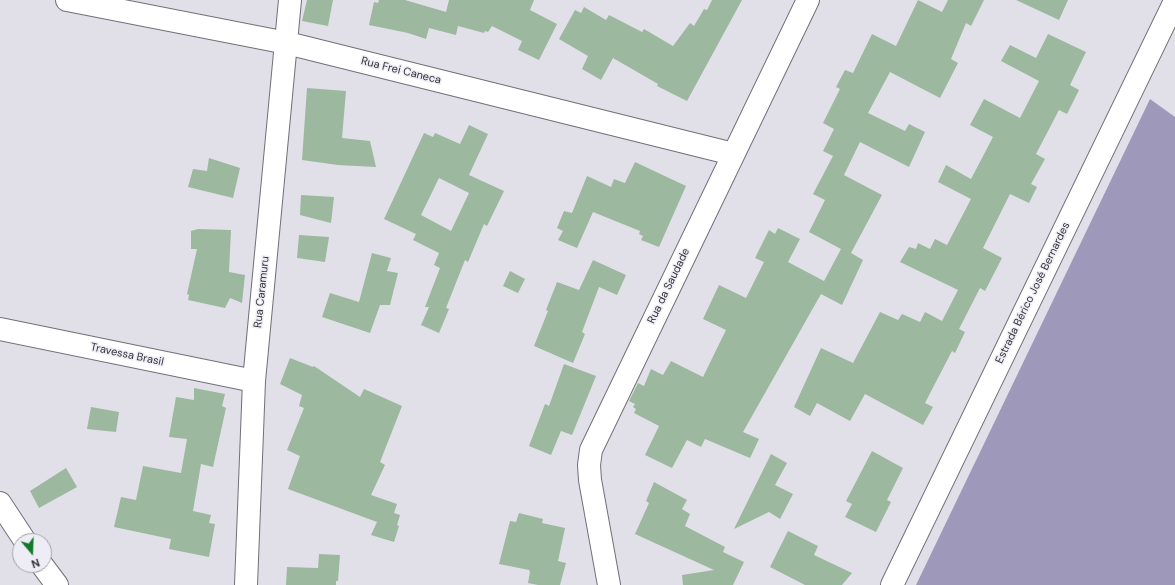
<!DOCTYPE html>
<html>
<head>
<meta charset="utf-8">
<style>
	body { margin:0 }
	#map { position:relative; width:1175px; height:585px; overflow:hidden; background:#e1e0e9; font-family:"DM Sans",sans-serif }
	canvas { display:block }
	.north { position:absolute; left:12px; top:533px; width:40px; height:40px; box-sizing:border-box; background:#eeedf6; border:1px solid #a3a2a9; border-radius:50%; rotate:161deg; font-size:11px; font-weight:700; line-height:16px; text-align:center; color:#333236 }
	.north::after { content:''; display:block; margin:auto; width:14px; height:18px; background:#137a2d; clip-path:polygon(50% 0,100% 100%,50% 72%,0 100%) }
</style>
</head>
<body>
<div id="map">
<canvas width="1175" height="585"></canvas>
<div class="north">N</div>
</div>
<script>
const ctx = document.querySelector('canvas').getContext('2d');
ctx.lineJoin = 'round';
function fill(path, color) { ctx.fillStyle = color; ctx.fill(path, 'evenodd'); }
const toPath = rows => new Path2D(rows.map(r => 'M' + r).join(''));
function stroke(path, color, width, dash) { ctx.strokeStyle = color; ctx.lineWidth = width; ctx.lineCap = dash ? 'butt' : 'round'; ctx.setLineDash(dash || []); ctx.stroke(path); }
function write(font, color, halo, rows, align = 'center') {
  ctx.font = font + ' "DM Sans",sans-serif'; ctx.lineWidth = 3; ctx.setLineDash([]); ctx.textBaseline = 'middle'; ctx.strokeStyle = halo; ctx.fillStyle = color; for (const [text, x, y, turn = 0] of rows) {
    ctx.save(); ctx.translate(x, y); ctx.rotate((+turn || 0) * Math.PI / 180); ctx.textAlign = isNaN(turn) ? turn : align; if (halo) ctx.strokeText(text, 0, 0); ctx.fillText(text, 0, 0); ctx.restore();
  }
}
fill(toPath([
	[1150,99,1175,117,1175,585,916,585]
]), '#9e99ba');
fill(toPath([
	[307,0,333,0,328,26,302,21],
	[379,0,405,0,446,12,449,0,534,0,530,10,557,24,539,60,518,50,522,41,492,26,488,32,485,31,484,33,458,26,456,35,429,28,426,39,408,33,369,25,374,2,378,3],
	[712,0,742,0,687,101,657,86,658,84,613,58,601,80,582,69,588,56,559,39,575,10,581,13,584,7,606,20,609,15,642,32,644,29,673,46,690,23,694,26,704,9,707,10],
	[918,0,942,12,948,0,984,0,971,26,966,23,951,59,958,63,940,98,890,72,868,113,905,131,909,124,925,132,909,167,860,142,844,175,882,195,851,253,863,260,842,305,821,294,743,432,759,439,750,458,705,439,701,447,687,440,672,468,645,455,659,426,634,413,636,409,633,407,635,404,629,401,638,383,644,386,651,369,663,375,671,361,703,377,726,330,703,319,719,285,746,298,764,262,755,258,769,230,775,234,778,228,800,239,788,262,824,281,841,249,809,232,825,200,813,194,833,156,823,151,834,129,823,123,840,89,836,87,845,70,853,73,872,34,896,46],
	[1016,0,1068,0,1059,20],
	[1048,34,1086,52,1070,85,1079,90,1067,114,1059,110,1036,154,1045,159,1031,184,1037,187,1029,203,1010,194,983,248,1002,258,985,291,980,288,959,329,965,332,955,353,952,351,925,403,933,407,923,425,865,394,850,421,817,403,810,416,794,407,821,348,853,363,880,312,898,320,902,314,920,322,925,312,942,321,958,290,900,262,909,247,916,249,918,243,930,249,935,239,947,245,971,199,938,182,946,165,971,179,993,137,970,125,984,99,1020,118,1039,81,1001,61,1010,45,1036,58],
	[307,88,346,91,342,138,370,141,376,167,338,165,302,160],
	[469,125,488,134,469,175,504,191,487,226,484,224,468,262,465,260,446,308,449,309,439,333,421,325,429,307,425,307,440,268,434,265,439,253,413,240,416,234,384,219,424,133,433,137,435,133,460,144],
	[439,178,469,193,451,231,421,215],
	[209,158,240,168,233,198,188,187,193,169,207,171],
	[635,162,686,186,659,247,641,240,643,236,639,234,640,231,593,212,577,248,558,240,563,231,557,228,564,211,572,213,587,176,611,187,614,179,625,183],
	[301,195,334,197,331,223,300,215],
	[198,229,231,230,229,272,245,275,242,303,230,298,225,308,188,300,189,295,187,294,197,249,191,249,191,231],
	[299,235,329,237,325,262,297,258],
	[372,253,391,258,387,271,398,273,390,305,380,305,370,333,322,317,330,293,359,302],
	[593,260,626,275,617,295,599,287,582,332,585,334,573,363,534,346,548,311,546,310,557,282,579,290],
	[510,271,525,279,518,293,503,286],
	[290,358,313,367,314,366,360,397,364,389,402,406,380,462,385,465,371,495,397,504,394,513,400,515,397,525,399,526,394,542,371,535,377,522,288,489,300,456,287,450,304,408,299,406,302,395,280,384],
	[564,364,596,376,572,435,561,431,551,455,529,446,545,404,549,406],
	[194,388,225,394,222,406,226,408,213,467,201,464,193,511,211,515,209,523,215,524,209,557,169,549,171,539,114,527,121,497,136,500,143,466,181,473,187,439,169,437,176,397,194,400],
	[91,407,119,412,116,432,87,429],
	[872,451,903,468,887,500,891,502,876,532,845,517,852,504,846,501],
	[771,454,787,463,775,485,793,494,780,519,769,512,734,529],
	[66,468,77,487,39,508,30,491],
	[654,482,687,500,682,509,690,514,685,526,725,547,723,552,744,562,733,585,683,585,682,575,714,570,635,534,649,503,646,501],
	[519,513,543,519,542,523,565,528,558,561,566,563,560,585,538,585,528,583,530,572,529,570,499,564,510,521,516,522],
	[788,531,818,546,814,555,852,573,842,585,805,585,770,567],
	[319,554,340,555,338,581,336,581,336,585,286,585,287,567,318,568]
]), '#9cb89e');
const minor = toPath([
	[67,0,287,43,733,154],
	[0,329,254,381],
	[0,503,25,541],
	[42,565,57,585],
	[246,585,254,381,290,0],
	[609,585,590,480,589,465,591,450,808,0]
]);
const major = toPath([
	[892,585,1175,1]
]);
stroke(minor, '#717079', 24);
stroke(major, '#717079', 24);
stroke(minor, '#fff', 22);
stroke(major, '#fff', 22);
write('11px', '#333236', '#eeedf6', [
	["Rua Frei Caneca",401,71,14],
	["Rua da Saudade",669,286,-64],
	["Rua Caramuru",262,292,-84],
	["Estrada Bérico José Bernardes",1033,293,-64],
	["Travessa Brasil",127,355,12]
]);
</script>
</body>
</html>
